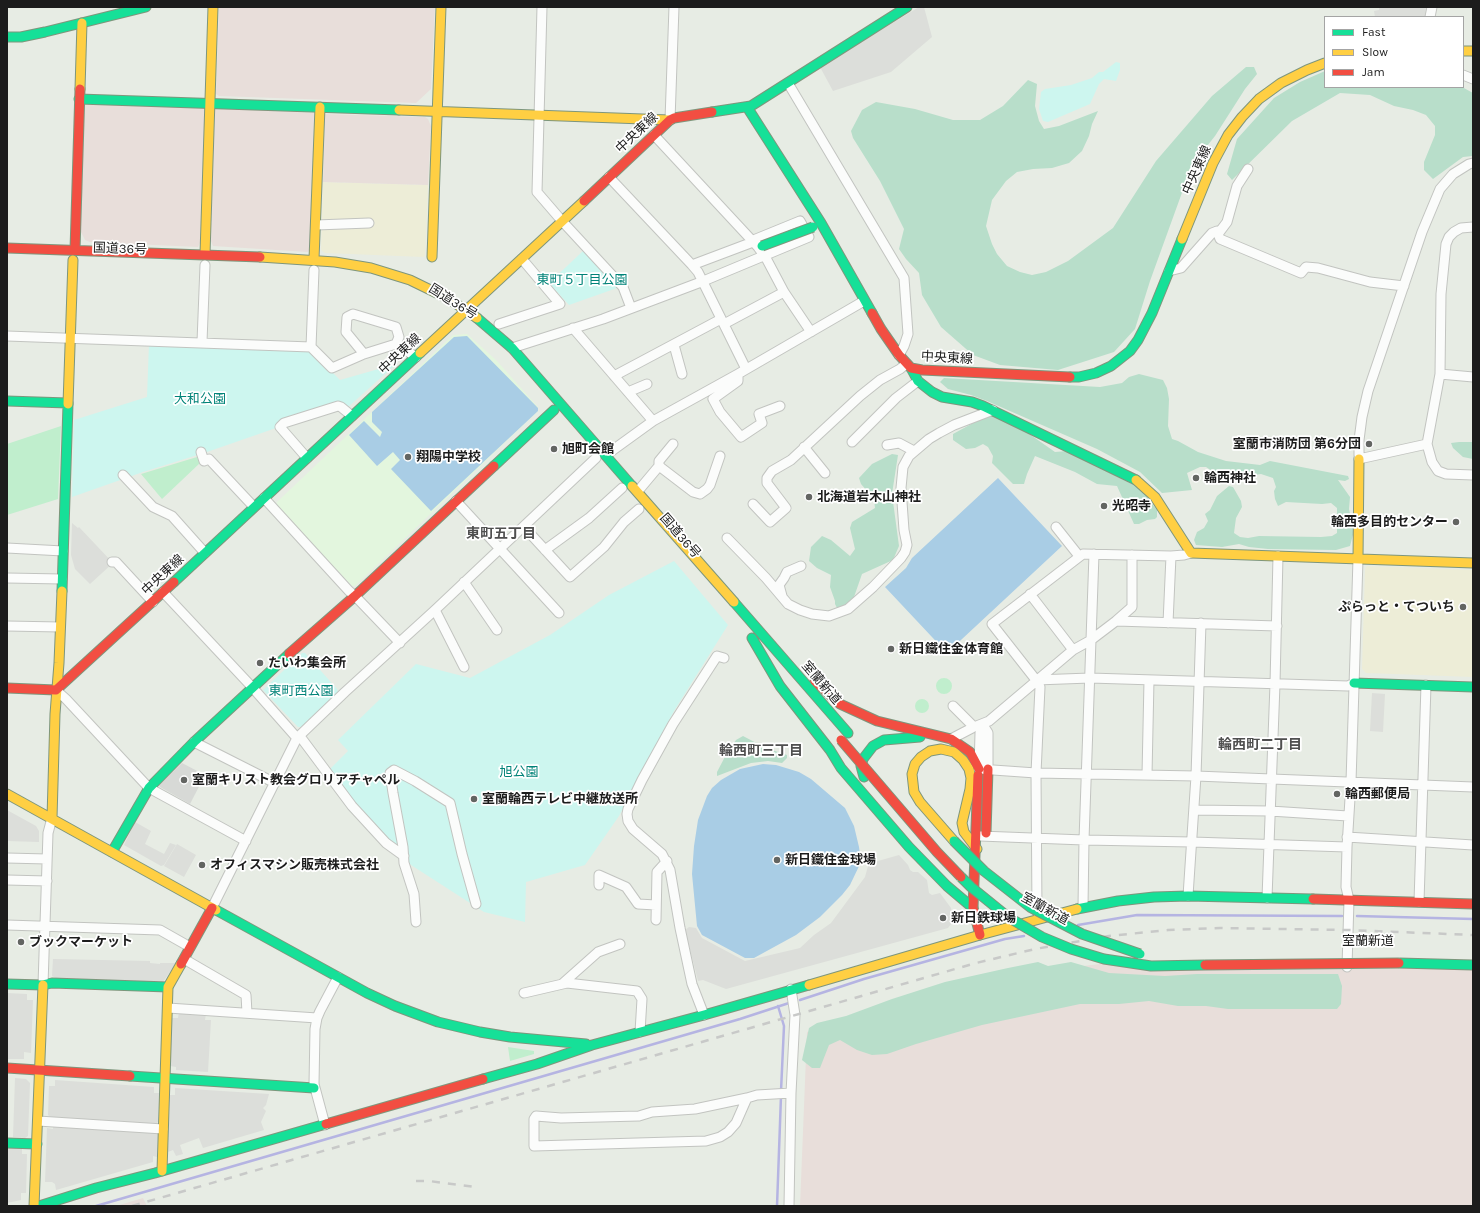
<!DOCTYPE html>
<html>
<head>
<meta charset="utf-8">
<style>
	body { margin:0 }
	#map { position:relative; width:1480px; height:1213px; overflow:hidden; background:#e7ece4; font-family:Karla,sans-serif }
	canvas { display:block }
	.frame { position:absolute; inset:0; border:8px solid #1c1c1c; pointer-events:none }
	.legend { position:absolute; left:1324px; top:16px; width:140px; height:72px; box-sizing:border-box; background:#fff; border:1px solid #a4a4a4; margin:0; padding:5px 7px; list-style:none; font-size:12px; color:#1c1c1c }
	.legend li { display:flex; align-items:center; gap:8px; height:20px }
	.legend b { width:20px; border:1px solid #a4a4a4 }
</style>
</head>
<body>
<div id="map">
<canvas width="1480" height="1213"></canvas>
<div class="frame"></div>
<ul class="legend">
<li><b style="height:5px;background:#16e098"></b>Fast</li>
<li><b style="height:5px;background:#ffcf43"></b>Slow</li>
<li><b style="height:5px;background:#f24e42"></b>Jam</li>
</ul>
</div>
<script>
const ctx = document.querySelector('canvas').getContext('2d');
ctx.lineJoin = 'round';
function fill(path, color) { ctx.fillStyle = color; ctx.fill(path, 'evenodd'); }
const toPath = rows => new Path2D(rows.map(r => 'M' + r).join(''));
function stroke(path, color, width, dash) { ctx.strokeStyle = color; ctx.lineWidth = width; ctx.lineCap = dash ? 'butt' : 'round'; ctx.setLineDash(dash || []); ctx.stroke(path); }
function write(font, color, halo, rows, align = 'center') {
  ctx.font = font + ' Karla,"Noto Sans JP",sans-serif'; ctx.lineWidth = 3.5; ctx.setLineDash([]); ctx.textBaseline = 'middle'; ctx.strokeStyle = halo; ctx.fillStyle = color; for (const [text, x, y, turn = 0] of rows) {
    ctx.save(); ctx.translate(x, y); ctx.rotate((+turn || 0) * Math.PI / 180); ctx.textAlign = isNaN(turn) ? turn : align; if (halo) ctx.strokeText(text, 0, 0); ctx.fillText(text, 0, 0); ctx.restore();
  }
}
fill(toPath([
	[919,7,924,7,932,37,891,72,833,91,820,67],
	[1379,7,1426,7,1425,17,1375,17,1374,11,1379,10],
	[72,523,78,528,79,527,113,563,90,584,75,569,71,555],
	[1372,693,1385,694,1383,732,1370,731],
	[7,810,36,826,39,831,39,842,7,841],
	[135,822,151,831,145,844,164,854,170,843,176,845,164,865,161,866,124,845],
	[177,844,196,855,184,877,164,866],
	[899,855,908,865,910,870,913,872,918,872,927,880,929,893,932,895,940,893,951,908,952,915,951,924,948,928,726,989,703,980,698,981,685,930,689,927,696,928,702,938,745,961,800,948,814,935,831,923,865,877,868,866,878,861],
	[53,959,150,961,150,963,160,964,160,963,176,963,163,982,56,978,52,976],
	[7,993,27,994,27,1000,33,1000,31,1053,24,1052,24,1059,7,1059],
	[179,1012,206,1014,205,1020,211,1020,208,1072,176,1070,176,1067,170,1066,172,1018,178,1018],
	[15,1078,26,1079,30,1083,28,1136,25,1138,13,1137],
	[55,1080,154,1087,154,1093,159,1093,158,1122,156,1124,50,1117,48,1115,49,1086,55,1086],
	[175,1088,269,1094,266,1105,263,1108,266,1111,261,1122,264,1130,203,1148,199,1138,180,1145,183,1154,176,1156,173,1150,168,1152,170,1095,175,1095],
	[53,1125,156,1132,158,1134,157,1157,153,1156,153,1162,56,1190,55,1184,52,1182,45,1182,47,1128,53,1129],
	[7,1148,22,1148,22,1154,27,1154,26,1193,21,1193,21,1200,7,1203]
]), '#dcdeda');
fill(toPath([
	[323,182,428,185,425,255,424,257,325,253,321,250],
	[1366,567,1367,566,1473,570,1473,677,1366,673,1362,669,1365,569]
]), '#ededd7');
fill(toPath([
	[219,7,435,7,431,89,416,103,219,96,216,94],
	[84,104,206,107,200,243,198,247,90,242,85,240,81,232],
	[215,108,314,113,311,247,308,252,213,246,211,241],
	[325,114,425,117,428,119,431,126,428,185,323,182],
	[1124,961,1473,966,1473,1206,800,1206,807,1032,967,986,1067,968],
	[143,1198,147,1206,116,1206]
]), '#e8deda');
fill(toPath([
	[467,334,496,360,538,407,538,411,355,586,352,586,276,506,277,502,453,335]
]), '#e3f6de');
fill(toPath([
	[182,763,205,775,190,804,160,787,159,785]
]), '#d7d9d6');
fill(toPath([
	[61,426,58,499,7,515,7,444],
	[197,457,200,463,162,499,141,474],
	'936 686a8 8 0 1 1 16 0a8 8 0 1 1-16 0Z',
	'915 706a7 7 0 1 1 14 0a7 7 0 1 1-14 0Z',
	[508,1047,534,1051,534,1054,510,1061]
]), '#c0eecd');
fill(toPath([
	[1246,67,1254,67,1257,74,1245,89,1215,136,1192,165,1150,281,1135,329,1114,352,1058,370,1000,365,973,355,941,327,922,295,919,273,906,259,899,249,904,229,880,181,853,138,851,131,862,110,876,102,915,109,953,120,980,120,1003,106,1028,80,1037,84,1035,106,1039,121,1044,129,1059,126,1098,111,1092,124,1089,136,1082,151,1069,163,1052,168,1033,169,1017,172,1006,181,992,200,986,226,992,244,997,254,1007,266,1020,272,1032,275,1046,272,1068,261,1113,228,1156,161,1212,96],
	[1325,71,1325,87,1462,87,1473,93,1473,156,1463,157,1433,179,1424,170,1424,162,1435,135,1435,126,1426,115,1413,110,1394,106,1370,95,1340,93,1292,121,1232,180,1227,174,1237,139,1274,98,1300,82],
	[1139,374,1163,380,1167,388,1169,399,1168,426,1172,439,1178,441,1198,452,1226,461,1260,465,1270,461,1348,476,1349,479,1345,481,1338,480,1350,497,1349,509,1354,531,1350,546,1336,550,1268,549,1249,547,1239,544,1222,547,1196,545,1194,540,1197,532,1204,528,1208,521,1205,514,1210,510,1217,496,1229,486,1233,487,1241,501,1242,507,1236,518,1234,533,1240,537,1248,538,1259,536,1321,537,1332,536,1337,533,1337,508,1331,503,1322,504,1286,502,1278,506,1275,499,1274,491,1276,487,1273,478,1261,474,1241,477,1229,474,1215,473,1206,467,1200,467,1187,473,1192,490,1162,493,1140,472,1097,449,987,401,971,395,948,389,940,382,944,378,1100,387,1122,383,1129,377],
	[995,415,1015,424,1055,452,1067,451,1140,488,1157,510,1157,517,1155,519,1147,520,1139,524,1134,524,1117,486,1097,484,1075,472,1035,456,1027,474,1024,484,1013,484,992,463,993,456,988,447,983,444,975,448,966,449,953,440,953,434,986,416],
	[1459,442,1473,442,1473,459,1463,457,1453,448,1451,443],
	[892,454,898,455,892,494,899,546,893,560,862,574,854,597,840,609,837,608,835,604,835,601,830,587,831,575,817,568,809,561,811,547,822,536,831,540,850,556,855,549,850,528,852,522,875,508,874,499,861,484,859,478,872,464],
	[743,736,766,748,787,755,787,758,782,763,768,761,751,763,717,776,717,772,728,751,736,740],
	[1038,962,1048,966,1071,962,1109,973,1165,976,1197,974,1338,974,1342,986,1341,1004,1337,1009,1228,1009,1206,1006,1178,1006,1149,1001,1119,1004,1080,1004,982,1025,916,1044,887,1054,872,1055,857,1050,840,1040,829,1045,820,1068,812,1068,802,1060,809,1028,817,1023,846,1016,892,999,945,982,1008,968]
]), '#b8deca');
fill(toPath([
	[1116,62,1120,63,1120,70,1116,81,1104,79,1099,84,1090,104,1048,122,1043,121,1039,109,1041,92,1045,89,1071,85,1092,78,1099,72,1103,72],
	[583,251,617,288,569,305,549,283],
	[149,344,311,351,340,380,396,364,347,408,276,428,207,452,143,472,72,497,74,420,147,397],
	[674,561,728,625,674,711,619,816,585,865,526,882,525,922,484,912,411,865,362,814,329,770,348,751,338,740,416,664,470,678,550,635,609,595],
	[302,653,305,653,337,689,338,692,301,727,298,727,263,690]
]), '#cdf6ef');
fill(toPath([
	[467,336,538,408,538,411,431,511,391,469,400,460,393,452,377,466,349,435,364,421,380,437,382,432,372,422,372,412,454,337],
	[998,478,1062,546,947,653,885,587,906,568,912,558],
	[763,764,776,765,799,772,811,779,845,808,854,826,859,847,861,862,850,885,842,895,820,917,796,935,754,958,745,958,702,935,697,926,692,874,694,846,698,820,707,796,712,788,721,780,740,769]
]), '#a9cde5');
stroke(toPath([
	[1357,916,1473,919],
	[1078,925,1137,915,1342,916],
	[800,1000,864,979,1005,939,1024,936],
	[778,1006,784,1026,781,1091],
	[96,1206,740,1019,789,1003],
	[777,1206,781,1096]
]), '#b5b4e2', 2.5);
const street = toPath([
	[542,7,537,192,562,221,623,287,631,308],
	[1430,17,1432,7],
	[1463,75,1473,79],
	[788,83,904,278,908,334,904,346,899,355],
	[670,120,674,7],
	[654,135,758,247,766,258,784,292,811,332],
	[609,177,692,265,753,242],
	[316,225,369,223],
	[1473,227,1461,228,1454,232,1449,237,1446,244,1441,294,1440,374,1427,444,1432,462,1438,471,1446,474,1473,475],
	[1218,234,1227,222,1237,186,1248,169],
	[692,265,698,272,746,369],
	[1169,271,1181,268,1212,233,1217,231,1220,239,1301,273,1306,267,1318,268,1370,282,1404,286],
	[499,324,560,304,522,259],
	[724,324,784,292],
	[573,328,653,421],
	[7,336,311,347,332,368,364,354,396,344,416,357],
	[202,342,205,265],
	[674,345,682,374],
	[311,347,314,270],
	[512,348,603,319,701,282,809,237,800,221,751,241],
	[364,354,346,332,347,317,353,314,396,327,399,337,396,344],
	[738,374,738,381,713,399,720,412,741,437,762,423,759,414,780,406],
	[1440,374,1473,377],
	[614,376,721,319],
	[628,392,647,384],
	[852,442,896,398,918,381],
	[1427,444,1359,459,1359,440,1362,417,1368,391,1422,232,1440,189,1453,174,1469,164,1473,163],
	[887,445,899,443,914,451],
	[804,447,825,473],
	[201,452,204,461,209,459,254,507],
	[606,455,653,421,738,374,864,301],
	[307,458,280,427,284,423,338,406,341,407,352,416],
	[659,466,693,492,700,494,707,489,710,485,720,456],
	[123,475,153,507,172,516,205,553],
	[638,491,659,466,659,461,673,444],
	[264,498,349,591,355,596,400,643],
	[456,501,559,613],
	[753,504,770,522,786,508,767,483,767,478,772,471,791,460,860,396,880,380,900,369,906,364],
	[524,527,570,577,604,547,624,522,639,509],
	[1056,527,1079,556],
	[727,538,766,578,788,604,800,610,812,614,829,616,848,609,873,587,901,558,905,552,907,545,904,530,901,488,903,467,909,456,929,439,939,433,954,425,993,410],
	[7,548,63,551],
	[545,550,589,518,622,488],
	[112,562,116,562,153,602],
	[7,578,62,579],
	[464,582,497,630],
	[163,592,252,687,297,738,302,739,352,806,386,843,404,856],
	[1030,594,1073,650],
	[782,596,779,585,784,578,787,572,801,566],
	[435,610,464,667],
	[1116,621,1277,626],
	[1168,623,1171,556],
	[7,626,60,627],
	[1036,680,1090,678,1348,686,1354,683],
	[56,690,66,699,149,788,246,841],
	[953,706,974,727],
	[983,725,980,733,979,769,1036,773,1196,776,1473,787],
	[983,725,988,733,988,769],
	[951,739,974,727,989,721,1073,650,1091,640,1116,621,1132,607,1132,555],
	[194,742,275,783],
	[1147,775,1149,680],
	[1194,810,1270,811,1348,816],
	[980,836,1084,840,1192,842,1347,847],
	[1347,837,1473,845],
	[7,858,47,859],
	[7,880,47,881],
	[599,885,599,875,626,887,638,904,656,905],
	[1188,896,1196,776,1201,623],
	[1267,898,1275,684,1278,556],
	[1419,902,1426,685],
	[1083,907,1084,840,1094,554],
	[212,908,297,738,345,692,435,610,596,458],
	[1037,912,1036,773,1040,687,1036,680,992,624,1083,554,1171,556,1184,555,1191,553],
	[656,920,657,872,667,861],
	[416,922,414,894,404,863,403,847,393,793,390,773,394,770,415,781,450,803,462,854,476,904],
	[7,925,160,930,190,947],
	[184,959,246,995,247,1013],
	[1347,967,1349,900,1346,887,1347,847,1351,782,1358,559],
	[562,984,598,952,620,944],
	[43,985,48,833,52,818],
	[524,993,567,983,637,991,642,999,640,1032],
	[168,1008,317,1018],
	[704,1015,692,984,680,928,670,870,662,854,633,829,628,821,627,814,628,809,642,780,673,724,717,656,724,658],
	[747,1098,695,1109,652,1112,639,1116,561,1118,536,1116,534,1119,534,1146,706,1141,720,1137,728,1132,736,1123,747,1098,757,1095,791,1093],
	[38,1121,163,1129],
	[325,1125,314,1084,315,1029,317,1018,320,1011,338,977],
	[789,1206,791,1093,795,1015,791,989]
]);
const fast = toPath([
	[7,37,21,37,45,32,146,7],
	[79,99,399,110],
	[747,107,821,223,872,313],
	[712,112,751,106,907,7],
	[477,318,512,348,632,486],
	[911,368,918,381,932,392,942,397,972,402,983,406,1136,480],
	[1070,377,1079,377,1096,373,1111,366,1130,351,1138,340,1152,313,1182,239],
	[7,401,68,403],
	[494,466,554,410],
	[174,582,420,353],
	[62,591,68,404],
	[734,602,848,733],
	[752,638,780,686,830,750,841,768,909,847,947,886,973,908],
	[1354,683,1473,687],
	[864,777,861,766,863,759,873,746,884,740,920,737],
	[112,852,149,788,194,742,289,654],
	[1077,909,1118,901,1154,897,1188,896,1313,899],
	[216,910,367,993,395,1006,438,1022,480,1032,510,1037,586,1044],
	[7,984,43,985,52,983,168,987],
	[130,1076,314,1088],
	[483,1079,537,1064,592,1045,704,1015,809,985],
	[7,1143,37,1144],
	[39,1206,96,1188,155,1173,326,1124]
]);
const slow = toPath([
	[1463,51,1473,51],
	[80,89,82,23],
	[399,110,670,120],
	[1182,239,1213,163,1228,135,1242,117,1259,99,1281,83,1307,70,1325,63],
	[205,254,213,7],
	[260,257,335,262,371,268,410,280,449,299,477,318],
	[432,257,441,7],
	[314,259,320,107],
	[420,353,584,201],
	[68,404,73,260],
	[1136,480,1155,497,1191,553,1473,563],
	[632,486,734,602],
	[1358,559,1359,459],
	[7,794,216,910],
	[52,818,55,714,59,663,62,591],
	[954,841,920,802,914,792,912,774,915,764,921,757,930,751,941,749,954,752,963,760,969,769,971,778,970,789,962,823,964,832,977,849],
	[809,985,980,935,1077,909],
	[162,1171,168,987,181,964],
	[34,1206,43,985]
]);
const jam = toPath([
	[584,201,670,120,674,118,712,112],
	[7,248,260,257],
	[75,250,80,89],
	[872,313,881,329,899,355,911,368,922,370,1070,377],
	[289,654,355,596,494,466],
	[815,681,840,704,877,721,951,739,970,752,979,769],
	[7,688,56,690],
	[56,690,174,582],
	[978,775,973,908,980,935],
	[986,833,988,769],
	[1313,899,1473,904],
	[181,964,212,908],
	[7,1068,130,1076],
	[326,1124,483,1079]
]);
stroke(street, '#c2c4c0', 11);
stroke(fast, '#7e967c', 11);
stroke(slow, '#7e967c', 11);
stroke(jam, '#7e967c', 11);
stroke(street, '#fbfcfb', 9);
stroke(fast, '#16e098', 9);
stroke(slow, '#ffcf43', 9);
stroke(jam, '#f24e42', 9);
stroke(toPath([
	[416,1181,429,1181,476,1187],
	[132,1206,976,963,1035,949,1109,936,1168,930,1220,928,1348,930,1473,935]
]), '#c8c9c8', 2.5, [8, 8]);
const fastBridge = toPath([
	[762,246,813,227],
	[954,841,984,871,1030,907,1082,934,1140,954],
	[961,877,971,887,1008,917,1042,937,1071,949,1104,959,1151,966,1205,965],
	[1399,963,1473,965]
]);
const jamBridge = toPath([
	[841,740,937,852,961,877],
	[1205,965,1399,963]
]);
stroke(fastBridge, '#7e967c', 11, []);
stroke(jamBridge, '#7e967c', 11, []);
stroke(fastBridge, '#16e098', 9);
stroke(jamBridge, '#f24e42', 9);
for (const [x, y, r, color] of [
	[1369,444,4,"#636562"],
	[554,449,4,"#636562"],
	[408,457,4,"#636562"],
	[1196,478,4,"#636562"],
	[809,497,4,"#636562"],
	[1104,506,4,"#636562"],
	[1456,522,4,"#636562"],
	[1463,607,4,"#636562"],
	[891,649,4,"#636562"],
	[260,663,4,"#636562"],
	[184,780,4,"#636562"],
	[1337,794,4,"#636562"],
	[474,799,4,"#636562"],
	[777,860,4,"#636562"],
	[202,865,4,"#636562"],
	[943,918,4,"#636562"],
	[21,942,4,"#636562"]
]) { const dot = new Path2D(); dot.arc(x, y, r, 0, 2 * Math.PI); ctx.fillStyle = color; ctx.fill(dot); stroke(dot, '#fff', 1.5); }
write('13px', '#1c1c1c', '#fff', [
	["中央東線",637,133,-43],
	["中央東線",1197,170,-66],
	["国道36号",120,249,2],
	["国道36号",453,302,32],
	["中央東線",400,354,-43],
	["中央東線",947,358,3],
	["国道36号",680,536,49],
	["中央東線",163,575,-43],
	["室蘭新道",821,683,49],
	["室蘭新道",1045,909,29],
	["室蘭新道",1368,941]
]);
write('13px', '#018378', '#fff', [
	["東町５丁目公園",582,280],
	["大和公園",200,399],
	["東町西公園",301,691],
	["旭公園",519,772]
]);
write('bold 13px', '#1c1c1c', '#fff', [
	["室蘭市消防団 第6分団",1361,444,"right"],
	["旭町会館",562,449],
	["翔陽中学校",416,457],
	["輪西神社",1204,478],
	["北海道岩木山神社",817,497],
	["光昭寺",1112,506],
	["輪西多目的センター",1448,522,"right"],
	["ぷらっと・てついち",1455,607,"right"],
	["新日鐵住金体育館",899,649],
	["たいわ集会所",268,663],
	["室蘭キリスト教会グロリアチャペル",192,780],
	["輪西郵便局",1345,794],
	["室蘭輪西テレビ中継放送所",482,799],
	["新日鐵住金球場",785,860],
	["オフィスマシン販売株式会社",210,865],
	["新日鉄球場",951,918],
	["ブックマーケット",29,942]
], 'left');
write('bold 14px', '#4f4f4f', '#fff', [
	["東町五丁目",501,534],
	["輪西町二丁目",1260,745],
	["輪西町三丁目",761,751]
]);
</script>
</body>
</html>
